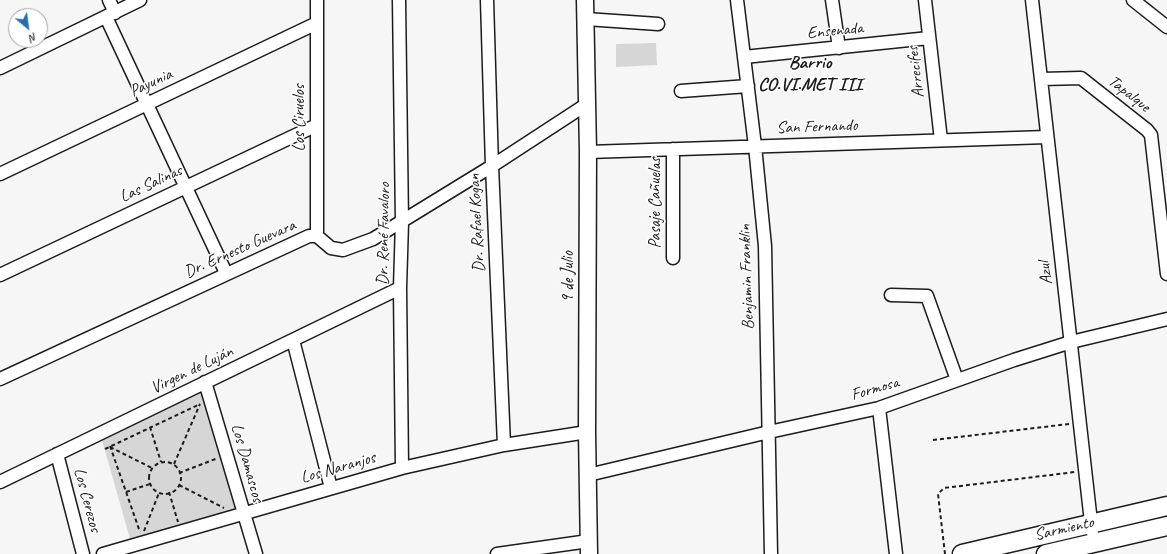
<!DOCTYPE html>
<html>
<head>
<meta charset="utf-8">
<style>
	body { margin:0 }
	#map { position:relative; width:1167px; height:554px; overflow:hidden; background:#f6f6f6; font-family:Caveat,sans-serif }
	canvas { display:block }
	.north { position:absolute; left:8px; top:8px; width:40px; height:40px; box-sizing:border-box; background:#fff; border:1px solid #a4a4a4; border-radius:50%; rotate:151deg; font-size:11px; font-weight:700; line-height:16px; text-align:center; color:#1c1c1c }
	.north::after { content:''; display:block; margin:auto; width:14px; height:18px; background:#1f6fb2; clip-path:polygon(50% 0,100% 100%,50% 72%,0 100%) }
</style>
</head>
<body>
<div id="map">
<canvas width="1167" height="554"></canvas>
<div class="north">N</div>
</div>
<script>
const ctx = document.querySelector('canvas').getContext('2d');
ctx.lineJoin = 'round';
function fill(path, color) { ctx.fillStyle = color; ctx.fill(path, 'evenodd'); }
const toPath = rows => new Path2D(rows.map(r => 'M' + r).join(''));
function stroke(path, color, width, dash) { ctx.strokeStyle = color; ctx.lineWidth = width; ctx.lineCap = dash ? 'butt' : 'round'; ctx.setLineDash(dash || []); ctx.stroke(path); }
function write(font, color, halo, rows, align = 'center') {
  ctx.font = font + ' Caveat,sans-serif'; ctx.lineWidth = 3; ctx.setLineDash([]); ctx.textBaseline = 'middle'; ctx.strokeStyle = halo; ctx.fillStyle = color; for (const [text, x, y, turn = 0] of rows) {
    ctx.save(); ctx.translate(x, y); ctx.rotate((+turn || 0) * Math.PI / 180); ctx.textAlign = isNaN(turn) ? turn : align; if (halo) ctx.strokeText(text, 0, 0); ctx.fillText(text, 0, 0); ctx.restore();
  }
}
fill(toPath([
	[656,43,657,65,616,67,616,44],
	[205,382,244,513,132,546,100,433]
]), '#d6d6d6');
const minor = toPath([
	[109,0,115,13],
	[317,0,317,236],
	[399,0,402,222,400,288,402,468],
	[487,0,492,166,504,445],
	[737,0,755,146,765,246,771,554],
	[832,0,839,48],
	[925,0,941,140],
	[1032,0,1092,531],
	[1133,0,1167,27],
	[106,17,226,273],
	[586,19,658,24],
	[744,57,929,38],
	[0,68,140,0],
	[1042,79,1081,78,1147,130,1151,135,1167,274],
	[681,91,748,86],
	[673,149,673,258],
	[588,152,1047,137],
	[0,174,317,23],
	[0,275,317,125],
	[891,295,927,296,957,380],
	[293,340,331,488],
	[0,379,309,236,317,236,331,248,343,250,373,239,492,166,587,104],
	[205,382,256,554],
	[879,408,896,554],
	[57,454,83,554],
	[588,475,769,432,879,408,1014,360,1071,342,1167,319],
	[0,482,400,288],
	[103,554,402,468,504,445,587,432],
	[497,554,589,541]
]);
const tertiary = toPath([
	[585,0,588,152,587,432,589,554]
]);
const secondary = toPath([
	[962,554,1167,506],
	[1046,554,1167,526]
]);
stroke(minor, '#1c1c1c', 15);
stroke(tertiary, '#1c1c1c', 19);
stroke(secondary, '#1c1c1c', 21);
stroke(toPath([
	[150,427,161,462],
	[933,440,1069,424],
	[110,446,140,532],
	[110,447,152,468],
	[105,449,200,404],
	'149 478a16 16 0 1 1 32 0a16 16 0 1 1-32 0Z',
	[174,464,200,404],
	[179,473,218,458],
	[179,485,224,508],
	[126,492,150,484],
	[169,492,178,522],
	[144,531,159,493],
	[945,554,938,494,944,488,1075,472]
]), '#1c1c1c', 2, [4, 3]);
stroke(minor, '#fff', 12);
stroke(tertiary, '#fff', 16);
stroke(secondary, '#fff', 18);
write('17px', '#1c1c1c', '#fff', [
	["Ensenada",835,31,-6],
	["Arrecifes",916,72,-97],
	["Payunia",151,83,-25],
	["Tapalque",1129,94,38],
	["Los Ciruelos",300,118,-90],
	["San Fernando",817,127,-2],
	["Las Salinas",151,184,-25],
	["Pasaje Cañuelas",656,203,-90],
	["Dr. Rafael Kogan",477,223,-93],
	["Dr. René Favaloro",384,234,-89],
	["Dr. Ernesto Guevara",240,249,-24],
	["Azul",1046,273,-97],
	["9 de Julio",569,277,-90],
	["Benjamin Franklin",747,277,-92],
	["Virgen de Luján",192,370,-26],
	["Formosa",875,389,-16],
	["Los Damascos",247,463,74],
	["Los Naranjos",338,468,-16],
	["Los Cerezos",87,500,75],
	["Sarmiento",1064,529,-13]
]);
write('bold 19px', '#1c1c1c', '#fff', [
	["Barrio",810,63],
	["CO.VI.MET III",810,85]
]);
</script>
</body>
</html>
